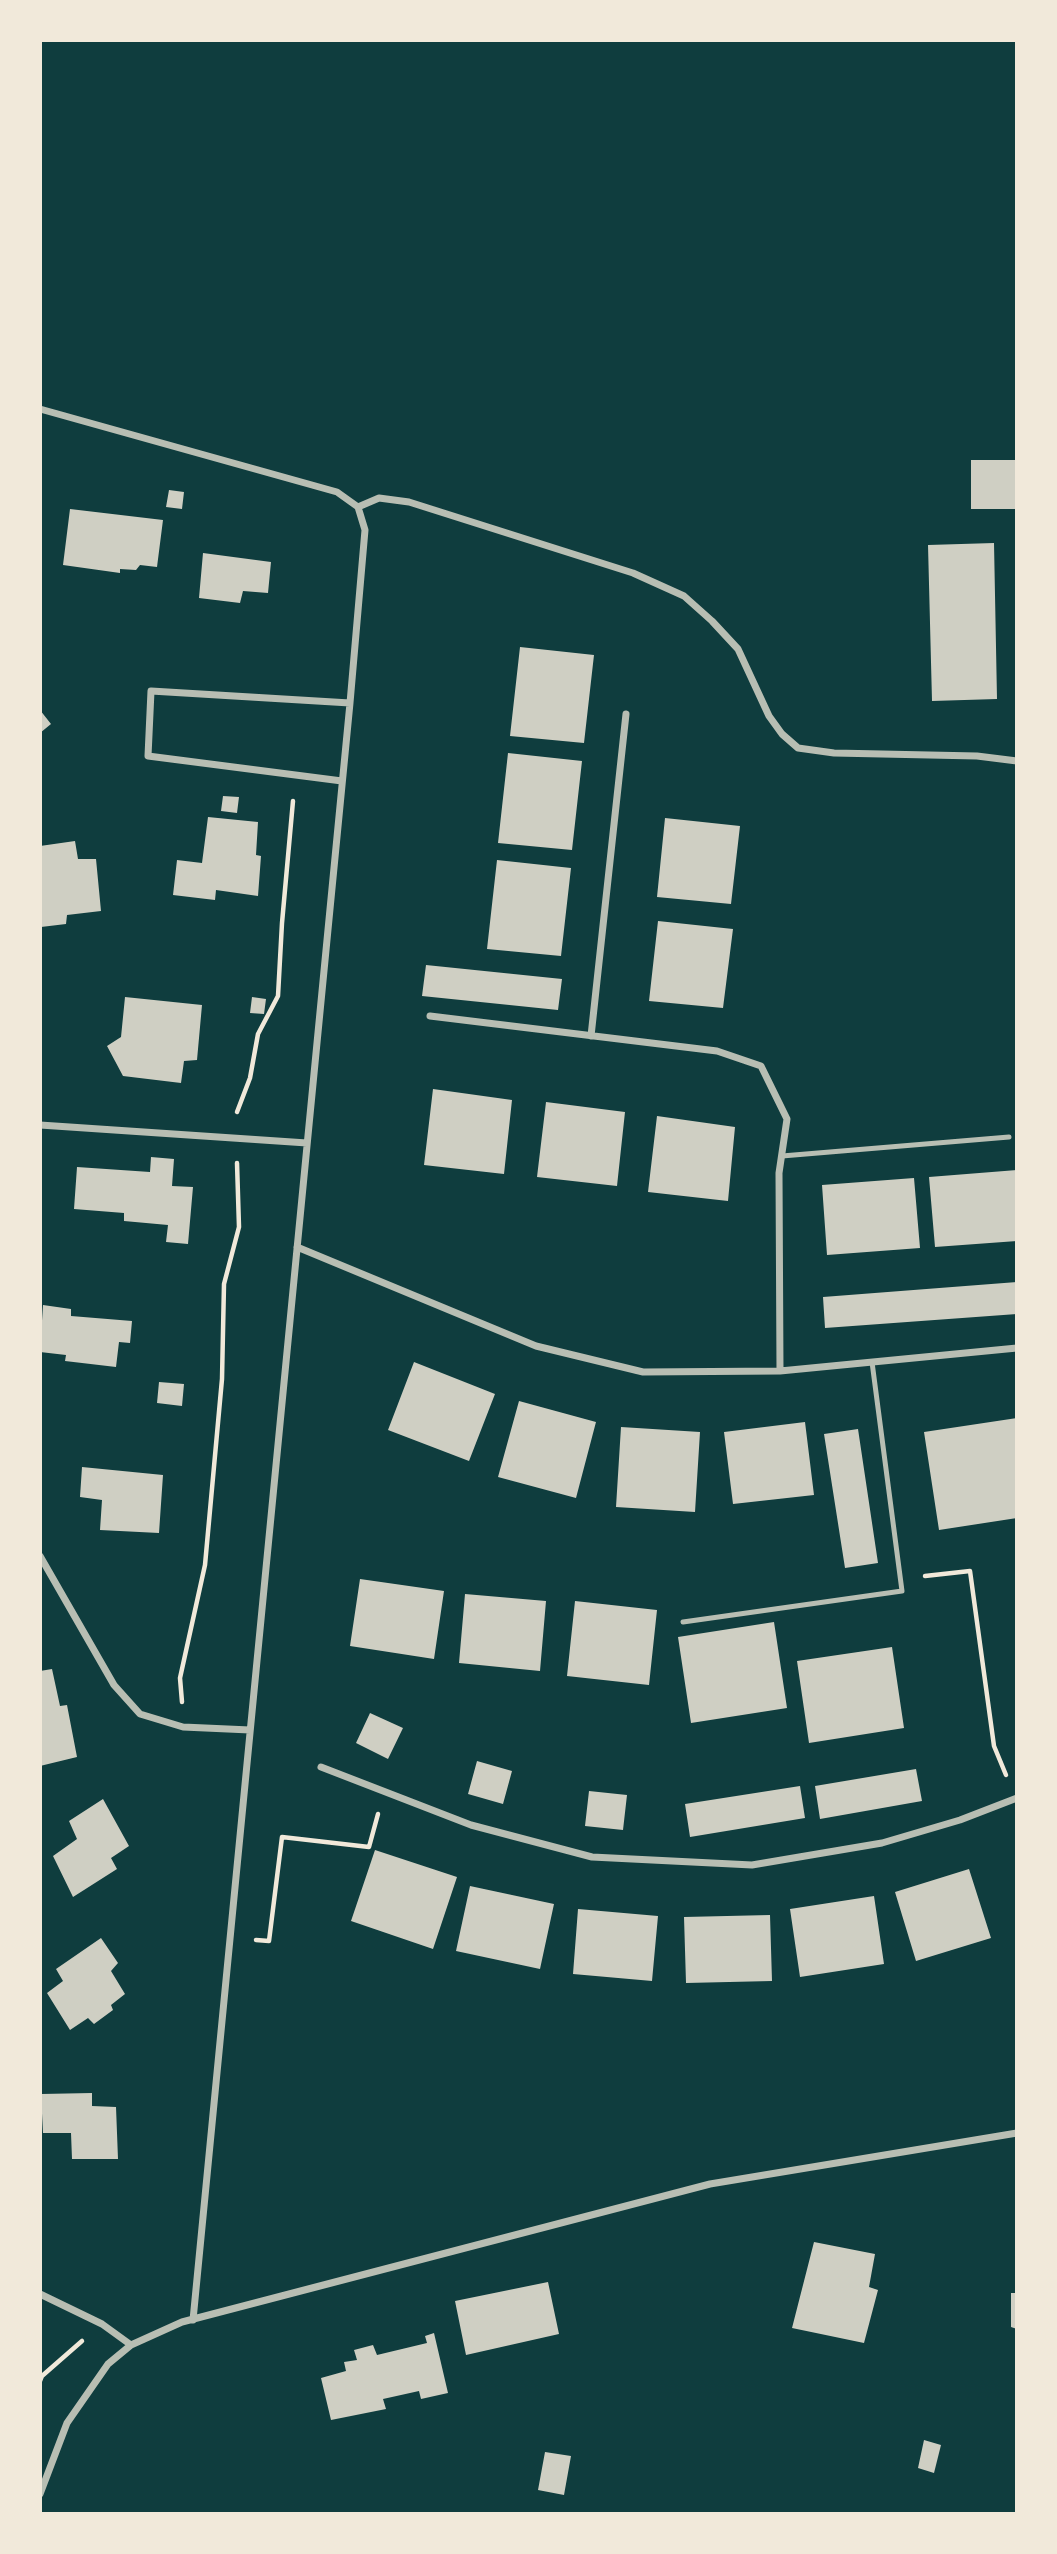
<!DOCTYPE html>
<html>
<head>
<meta charset="utf-8">
<style>
	body { margin:0 }
	#map { position:relative; width:1057px; height:2554px; overflow:hidden; background:#0f3d3e; font-family:"Fira Sans",sans-serif }
	canvas { display:block }
	.frame { position:absolute; inset:0; border:42px solid #f1e9da; pointer-events:none }
</style>
</head>
<body>
<div id="map">
<canvas width="1057" height="2554"></canvas>
<div class="frame"></div>
</div>
<script>
const ctx = document.querySelector('canvas').getContext('2d');
ctx.lineJoin = 'round';
function fill(path, color) { ctx.fillStyle = color; ctx.fill(path, 'evenodd'); }
const toPath = rows => new Path2D(rows.map(r => 'M' + r).join(''));
function stroke(path, color, width, dash) { ctx.strokeStyle = color; ctx.lineWidth = width; ctx.lineCap = dash ? 'butt' : 'round'; ctx.setLineDash(dash || []); ctx.stroke(path); }
fill(toPath([
	[971,460,1017,460,1017,509,971,509],
	[169,490,184,492,182,509,166,507],
	[70,509,163,520,157,567,140,565,136,570,120,569,120,573,63,565],
	[994,543,997,699,932,701,928,545],
	[203,553,271,562,268,593,243,591,240,603,199,598],
	[520,647,594,655,584,743,510,736],
	[40,710,51,724,40,733],
	[508,753,582,761,572,850,498,843],
	[223,796,239,797,237,813,221,811],
	[208,817,258,822,256,855,261,856,258,896,216,890,215,900,173,895,177,860,202,863],
	[665,818,740,826,731,904,657,897],
	[75,841,78,859,96,859,101,911,67,915,66,924,41,927,40,846],
	[497,860,571,868,561,956,487,949],
	[658,921,733,929,723,1008,649,1001],
	[426,965,562,979,558,1010,422,996],
	[125,997,202,1005,197,1060,184,1061,181,1083,123,1076,107,1046,121,1037],
	[252,997,266,999,264,1014,250,1013],
	[433,1089,512,1100,504,1174,424,1165],
	[546,1102,625,1112,617,1186,537,1177],
	[657,1116,735,1127,728,1201,648,1192],
	[151,1157,174,1159,172,1186,193,1187,188,1244,166,1242,168,1225,124,1221,124,1213,74,1209,77,1167,150,1172],
	[1017,1170,1017,1241,935,1247,929,1177],
	[914,1178,920,1248,827,1255,822,1185],
	[1017,1282,1017,1314,825,1328,823,1297],
	[43,1305,71,1309,71,1316,132,1321,130,1343,119,1342,116,1367,65,1361,66,1355,40,1352],
	[414,1362,495,1394,469,1461,388,1430],
	[159,1382,184,1384,182,1406,157,1403],
	[519,1401,596,1422,576,1498,498,1477],
	[1017,1418,1017,1518,939,1530,924,1432],
	[805,1422,814,1495,733,1504,724,1432],
	[621,1427,700,1432,695,1512,616,1507],
	[858,1429,878,1563,845,1568,824,1434],
	[82,1467,163,1475,159,1533,100,1530,102,1500,80,1497],
	[360,1579,444,1591,434,1659,350,1646],
	[465,1594,546,1601,540,1671,459,1663],
	[575,1601,657,1610,649,1685,567,1676],
	[774,1622,787,1708,691,1723,678,1637],
	[892,1647,904,1728,809,1743,797,1661],
	[52,1669,60,1706,67,1705,77,1757,40,1766,40,1671],
	[370,1713,403,1728,388,1759,356,1743],
	[477,1761,512,1771,503,1804,468,1794],
	[916,1769,922,1801,820,1819,815,1786],
	[800,1786,805,1818,690,1837,685,1804],
	[589,1791,627,1795,623,1830,585,1826],
	[103,1799,129,1846,111,1858,117,1869,73,1897,53,1856,77,1839,69,1821],
	[375,1850,457,1877,433,1949,351,1921],
	[969,1869,991,1938,916,1961,895,1892],
	[470,1886,554,1904,540,1969,456,1951],
	[874,1896,884,1964,800,1977,790,1909],
	[578,1909,658,1916,652,1981,573,1974],
	[770,1915,772,1981,686,1983,684,1917],
	[101,1938,118,1963,111,1971,125,1994,111,2005,113,2010,94,2024,88,2018,70,2030,47,1993,63,1981,56,1969],
	[92,2093,92,2106,116,2107,118,2159,72,2159,71,2133,43,2133,41,2094],
	[814,2242,875,2254,869,2287,878,2290,864,2343,792,2328],
	[548,2282,559,2334,466,2355,455,2301],
	[1011,2293,1017,2293,1017,2329,1011,2327],
	[434,2333,448,2393,421,2399,419,2391,383,2399,386,2409,331,2420,321,2378,346,2371,344,2362,357,2360,354,2350,373,2345,377,2355,427,2343,425,2336],
	[924,2440,941,2445,934,2473,918,2468],
	[545,2452,571,2456,564,2495,538,2490]
]), '#cfcfc3');
stroke(toPath([
	[237,1112,250,1078,258,1034,278,996,282,923,293,801],
	[925,1576,970,1571,994,1746,1006,1775],
	[182,1702,180,1678,205,1565,222,1379,224,1284,239,1227,237,1163],
	[256,1940,269,1941,282,1837,369,1847,378,1814],
	[40,2381,42,2376,82,2341]
]), '#f1e9da', 4.5);
stroke(toPath([
	[782,1156,1009,1137],
	[683,1622,902,1591,872,1362]
]), '#b8beb3', 5);
stroke(toPath([
	[40,409,337,492,358,507],
	[358,507,379,498,409,502,633,573,684,596,712,621,738,649,769,716,782,734,798,748,834,753,977,756,1017,761],
	[342,781,148,756,151,691,350,703],
	[430,1016,717,1051,761,1066,787,1119,779,1173,780,1371],
	[591,1036,626,714],
	[40,1125,307,1143],
	[297,1247,536,1346,643,1372,780,1371,1017,1348],
	[40,1556,114,1685,140,1714,183,1727,250,1730],
	[321,1767,471,1825,592,1857,752,1865,882,1843,960,1820,1017,1798],
	[40,2294,102,2324,131,2345],
	[193,2320,350,703,365,530,358,507],
	[40,2494,67,2423,108,2364,131,2345,182,2322,710,2184,1017,2133]
]), '#b8beb3', 7);
</script>
</body>
</html>
